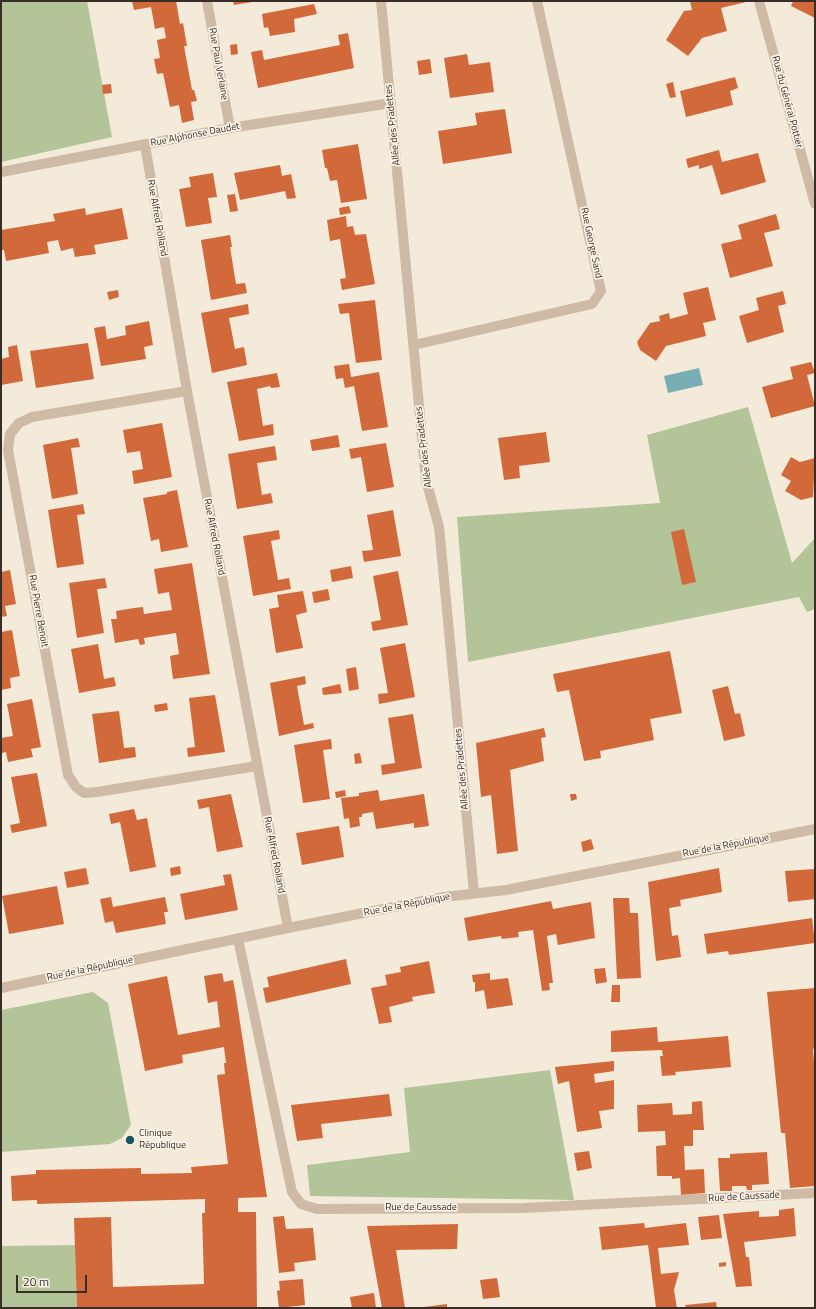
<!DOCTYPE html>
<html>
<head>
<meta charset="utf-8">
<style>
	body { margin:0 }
	#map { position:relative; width:816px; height:1309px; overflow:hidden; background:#f4eada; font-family:"Titillium Web",sans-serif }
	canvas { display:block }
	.frame { position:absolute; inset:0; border:2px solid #382e27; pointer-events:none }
	.scale { position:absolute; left:16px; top:1275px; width:71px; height:18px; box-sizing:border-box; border:2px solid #382e27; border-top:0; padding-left:5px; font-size:12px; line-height:14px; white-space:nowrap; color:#382e27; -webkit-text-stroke:3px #fbf3e7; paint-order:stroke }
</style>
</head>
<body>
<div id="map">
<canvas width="816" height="1309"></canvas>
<div class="frame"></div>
<div class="scale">20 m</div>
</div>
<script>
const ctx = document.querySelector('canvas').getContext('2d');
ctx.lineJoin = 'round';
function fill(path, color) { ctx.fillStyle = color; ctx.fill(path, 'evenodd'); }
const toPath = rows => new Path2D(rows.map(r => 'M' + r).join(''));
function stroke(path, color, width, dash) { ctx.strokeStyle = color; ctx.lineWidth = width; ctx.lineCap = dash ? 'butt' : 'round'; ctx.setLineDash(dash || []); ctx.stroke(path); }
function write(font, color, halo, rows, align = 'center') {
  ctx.font = font + ' "Titillium Web",sans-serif'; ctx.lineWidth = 3.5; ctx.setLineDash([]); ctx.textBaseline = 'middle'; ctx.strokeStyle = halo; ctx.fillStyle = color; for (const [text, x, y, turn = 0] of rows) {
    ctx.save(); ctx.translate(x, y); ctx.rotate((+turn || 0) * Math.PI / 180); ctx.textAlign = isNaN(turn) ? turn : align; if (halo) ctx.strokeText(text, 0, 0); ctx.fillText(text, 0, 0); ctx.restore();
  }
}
fill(toPath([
	[1,1,87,1,112,137,1,162],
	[748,407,792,563,815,538,815,609,807,612,799,597,468,662,457,517,660,503,647,435],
	[93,992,108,1003,131,1125,122,1138,110,1144,1,1152,1,1010],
	[550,1070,574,1200,310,1196,307,1165,410,1152,404,1088],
	[75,1245,77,1308,1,1308,1,1246]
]), '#b3c598');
fill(toPath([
	[699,368,703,385,668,393,664,376]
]), '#76aeb4');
fill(toPath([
	[132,1,176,1,180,24,183,23,187,46,184,46,192,90,194,90,197,101,191,102,194,120,182,123,179,105,170,107,163,73,157,74,154,59,160,58,157,40,166,38,164,27,155,29,151,7,134,10],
	[233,1,252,1,252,2,234,5],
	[690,1,746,1,746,2,721,8,727,31,702,38,688,56,666,40,684,11,692,10],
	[793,1,815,1,815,18,791,6],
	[314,4,317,14,294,19,295,32,270,36,268,27,264,28,262,14],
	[348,33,354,68,258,88,251,52,262,50,264,60,340,45,338,35],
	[237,44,238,54,231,55,230,45],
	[467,54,469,65,490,62,494,92,450,98,444,58],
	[430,59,432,73,419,75,417,61],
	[735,77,738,88,730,91,733,105,686,117,680,91],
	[673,82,676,97,670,98,666,84],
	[111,84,112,93,103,94,102,85],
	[505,109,512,153,443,164,438,131,477,125,475,113],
	[358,144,367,199,341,203,337,180,330,181,327,168,325,168,322,150],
	[719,150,722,162,758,153,766,182,721,195,712,165,699,169,699,165,688,168,686,159],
	[280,165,282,176,291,174,296,198,287,199,285,191,240,200,234,173],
	[213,173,217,197,208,198,212,223,186,227,179,189,191,187,189,177],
	[235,194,238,211,230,212,227,195],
	[349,206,351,213,340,215,339,208],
	[85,208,86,215,122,208,128,239,94,245,96,254,75,257,73,248,61,251,58,240,47,242,49,253,6,261,4,250,1,250,1,230,55,221,53,214],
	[776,214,780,229,764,233,773,266,730,278,721,244,742,239,738,225],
	[346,216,347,227,353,226,355,235,366,234,375,284,342,290,340,279,346,278,340,239,330,241,327,220],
	[230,235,232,247,230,247,236,284,245,283,247,293,211,300,201,240],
	[708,287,716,320,703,323,706,336,666,346,656,361,640,350,637,342,650,323,660,321,659,316,669,313,670,319,688,314,683,293],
	[118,290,119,297,109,300,107,292],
	[783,291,786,304,778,306,784,332,747,343,739,316,759,310,756,298],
	[375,300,382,360,356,363,349,313,340,314,338,304],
	[248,304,249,314,229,318,235,349,244,347,247,365,212,373,201,313],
	[149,321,153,345,144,347,146,359,101,366,94,328,105,326,107,339,126,335,125,326],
	[88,343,94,379,36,388,30,351],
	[17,345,23,381,1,385,1,359,9,357,8,347],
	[811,362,815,373,807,375,815,406,771,418,762,387,793,379,790,367],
	[349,364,351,377,379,372,388,427,362,431,354,386,345,388,343,378,336,379,334,366],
	[277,373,280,387,271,388,270,386,257,389,263,426,273,424,274,435,239,441,227,382],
	[162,423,172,477,134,484,132,471,143,469,140,451,127,453,123,430],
	[546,432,550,462,519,466,520,478,504,480,498,438],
	[338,435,340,447,312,451,310,440],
	[78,438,80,447,71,448,78,494,52,499,43,445],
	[386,443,394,487,367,492,361,457,351,459,349,449],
	[275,446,277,460,257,463,262,495,271,493,273,503,237,509,228,454],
	[791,457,800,462,815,458,813,497,801,500,785,491,791,481,781,475],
	[177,490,188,547,161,552,159,539,151,541,143,498,167,494,167,492],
	[83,504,85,514,77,515,84,564,57,568,48,510],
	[393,510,401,556,364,562,362,551,373,550,367,515],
	[684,529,696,582,682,585,671,532],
	[279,530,280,539,271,541,278,580,289,578,291,589,253,596,243,536],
	[192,563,210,674,173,679,170,656,179,654,176,633,144,638,145,644,140,645,138,639,115,643,111,619,117,619,116,611,134,608,143,607,144,614,172,610,169,592,158,594,154,569],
	[351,566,353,578,332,582,330,570],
	[10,570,16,604,5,606,7,616,1,617,1,572],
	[398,571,408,625,373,631,371,622,381,620,373,576],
	[105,578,107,588,97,589,104,633,77,638,69,583],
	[328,589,330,600,314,603,312,592],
	[303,591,307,612,296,615,303,648,276,653,269,609,279,607,277,595],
	[12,630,20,676,10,678,11,688,1,690,1,632],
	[405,643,415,697,379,704,378,694,388,693,380,648],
	[98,644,104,679,114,677,116,686,79,693,71,649],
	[670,651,682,713,650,719,654,740,600,751,601,758,584,761,569,690,557,692,553,674],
	[356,667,359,689,349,691,346,669],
	[305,676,306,684,297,686,304,725,313,723,314,728,279,736,270,683],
	[340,684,342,693,323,695,322,688],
	[728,686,735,714,740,713,745,736,724,741,712,690],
	[215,695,225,752,188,757,187,748,195,747,189,698],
	[32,699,41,747,31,749,33,757,8,762,6,752,2,753,1,750,1,738,13,736,7,704],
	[167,703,168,710,155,712,154,705],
	[119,711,124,748,135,747,136,757,99,763,92,714],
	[413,714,422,768,382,775,381,765,395,763,388,718],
	[544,728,546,737,541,738,544,761,510,770,518,851,497,854,491,795,481,797,476,743],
	[331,739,332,749,323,750,330,799,303,803,294,745],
	[360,753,362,763,355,764,354,754],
	[37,773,47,826,12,833,10,825,20,823,11,777],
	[345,790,346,796,336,798,335,792],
	[378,790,380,801,424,794,429,826,414,828,414,823,376,829,373,812,362,814,362,817,359,817,360,826,350,828,349,818,344,819,341,798,359,796,359,793],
	[231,794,243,847,217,852,209,807,199,809,197,800],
	[570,794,576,794,577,799,571,801],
	[134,809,137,820,147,818,156,867,130,872,120,822,111,824,109,814],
	[339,826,344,857,302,865,296,833],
	[591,839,594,849,583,852,581,842],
	[180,866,181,874,171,876,170,868],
	[86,868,89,884,67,888,64,872],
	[719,868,722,892,680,900,681,906,669,908,672,936,678,935,681,957,656,961,648,882],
	[815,869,815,899,788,902,785,871],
	[231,874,238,910,185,920,180,894,225,885,223,875],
	[57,886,64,924,9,934,2,896],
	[111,897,113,907,165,897,168,912,164,912,166,924,116,933,113,921,105,923,100,899],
	[613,898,629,898,630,913,638,913,641,978,617,979],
	[551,901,553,909,591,902,595,938,558,945,556,934,547,936,553,983,549,983,550,990,542,991,533,930,518,932,519,937,502,939,501,936,468,941,464,918],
	[812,918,815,943,729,955,728,951,707,954,704,934],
	[346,959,351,984,266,1003,263,988,269,987,267,977],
	[429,961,435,993,412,997,413,1001,389,1007,392,1022,379,1024,371,988,387,985,385,975,401,972,400,967],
	[605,968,607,982,596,984,594,969],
	[222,973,224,982,233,980,235,990,267,1197,238,1198,238,1212,256,1212,257,1308,77,1308,74,1218,111,1217,113,1287,204,1284,202,1213,205,1213,205,1199,37,1204,37,1200,12,1201,11,1176,36,1174,36,1170,141,1168,141,1174,192,1173,191,1167,228,1164,217,1075,225,1074,224,1063,226,1063,224,1047,182,1055,183,1063,145,1071,128,984,167,976,178,1035,220,1027,217,1001,208,1003,204,976],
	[490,973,490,980,508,978,513,1005,487,1009,484,990,475,992,475,982,473,982,472,975],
	[612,985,620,985,620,1002,611,1002],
	[815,988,815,1048,813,1049,815,1073,815,1186,790,1188,785,1133,781,1133,767,992],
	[657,1027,658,1042,728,1036,731,1067,675,1072,676,1075,662,1076,660,1056,663,1056,662,1050,611,1052,611,1031],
	[614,1061,614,1071,594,1074,595,1083,614,1080,614,1109,599,1111,602,1128,577,1132,569,1081,558,1084,555,1067],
	[389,1094,392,1116,321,1124,323,1138,297,1141,291,1105],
	[702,1101,704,1130,693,1130,693,1146,684,1146,685,1170,704,1169,705,1193,681,1195,680,1178,672,1179,672,1176,657,1176,656,1146,666,1145,665,1131,638,1132,637,1105,672,1103,673,1115,692,1114,692,1102],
	[589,1151,592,1168,577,1171,574,1153],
	[767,1152,769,1184,752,1185,752,1190,747,1190,746,1186,732,1186,732,1191,720,1191,718,1158,730,1158,730,1154],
	[794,1208,796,1236,744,1242,746,1257,749,1257,752,1286,736,1287,723,1214,759,1211,759,1217,779,1216,779,1210],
	[719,1215,722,1238,701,1240,698,1217],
	[284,1216,286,1229,313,1228,316,1260,294,1263,295,1271,279,1273,273,1217],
	[644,1223,645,1228,686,1223,689,1245,658,1248,661,1274,679,1272,674,1290,677,1308,656,1308,648,1245,602,1250,599,1227],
	[458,1224,457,1249,396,1250,405,1308,382,1308,367,1226],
	[726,1262,726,1266,719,1267,719,1263],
	[497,1278,500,1297,483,1299,480,1280],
	[303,1279,305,1305,279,1308,277,1291,280,1290,279,1281],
	[374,1293,376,1308,352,1308,350,1297],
	[716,1302,717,1308,686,1308,685,1305],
	[447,1304,447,1308,424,1308,424,1307]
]), '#d2693a');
stroke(toPath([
	[207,1,230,128],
	[381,1,426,480,439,527,474,893],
	[759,1,815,204],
	[145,145,187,391,288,928],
	[1,172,230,128,391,103],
	[414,345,592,304,601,291,537,1],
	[187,391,32,417,19,423,10,434,8,450,68,775,76,787,84,793,97,792,257,766],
	[238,939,292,1192,301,1204,317,1209,524,1208,815,1193],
	[1,988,288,928,444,897,506,890,815,829]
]), '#cebaa5', 10);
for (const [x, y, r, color] of [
	[130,1140,5,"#18555e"]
]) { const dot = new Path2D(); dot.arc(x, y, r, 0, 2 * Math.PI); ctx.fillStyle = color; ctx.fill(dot); stroke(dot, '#fbf3e7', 1.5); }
write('10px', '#382e27', '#fbf3e7', [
	["Rue Paul Verlaine",218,64,80],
	["Rue du Général Pottier",787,102,75],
	["Allée des Pradettes",393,125,-96],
	["Rue Alphonse Daudet",195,135,-11],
	["Rue Alfred Rolland",157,218,80],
	["Rue George Sand",591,243,78],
	["Allée des Pradettes",424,447,-97],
	["Rue Alfred Rolland",214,537,79],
	["Rue Pierre Benoit",38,611,80],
	["Allée des Pradettes",462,769,-95],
	["Rue de la République",726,846,-11],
	["Rue Alfred Rolland",274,855,79],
	["Rue de la République",407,905,-11],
	["Rue de la République",90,969,-12],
	["Rue de Caussade",744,1197,-3],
	["Rue de Caussade",421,1208]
]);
write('10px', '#382e27', '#fbf3e7', [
	["Clinique",139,1134],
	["République",139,1146]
], 'left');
</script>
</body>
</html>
